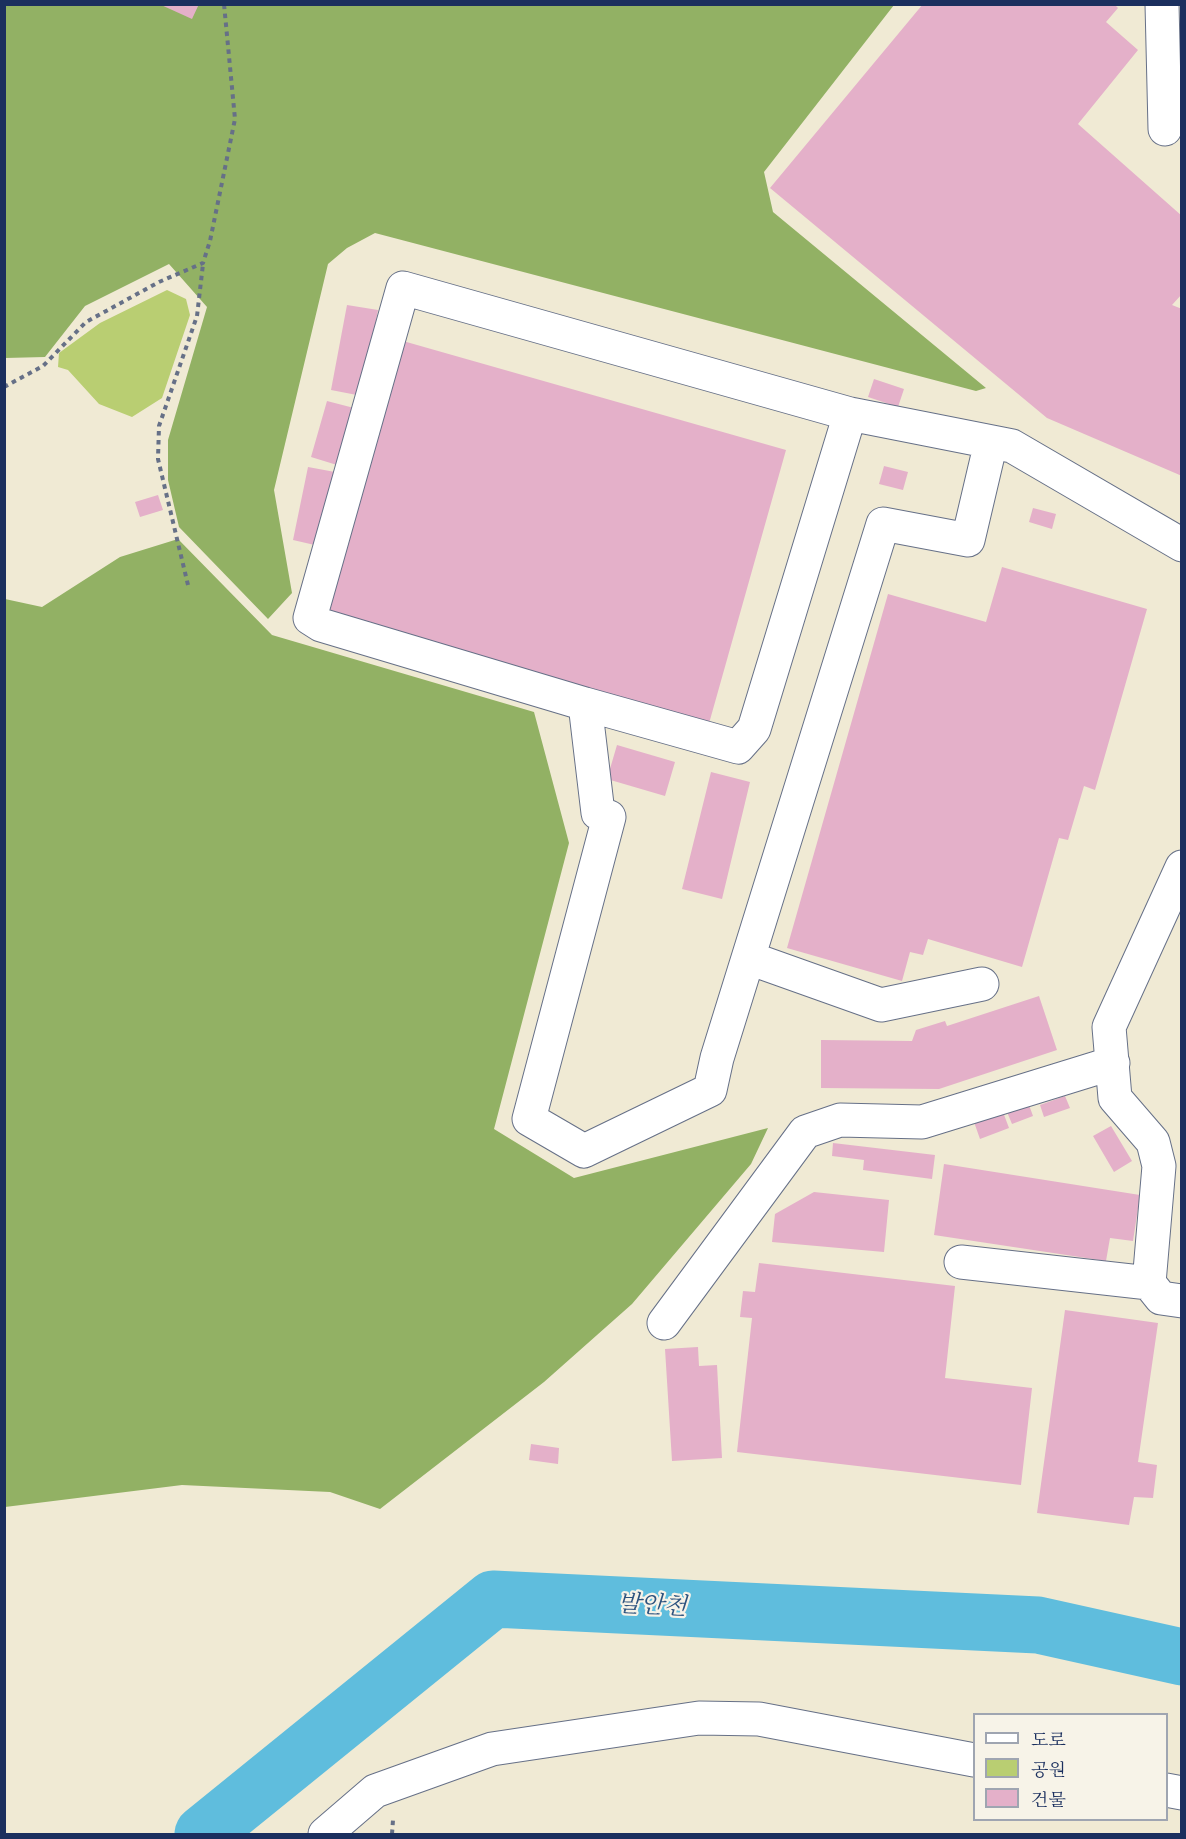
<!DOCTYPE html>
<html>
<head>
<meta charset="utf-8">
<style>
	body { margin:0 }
	#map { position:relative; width:1186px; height:1839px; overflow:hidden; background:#f0ead4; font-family:"Libre Bodoni","Noto Serif KR",serif }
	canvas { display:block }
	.frame { position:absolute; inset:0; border:6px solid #1b2f5e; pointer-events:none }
	.legend { position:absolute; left:973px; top:1713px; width:195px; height:108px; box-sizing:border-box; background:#f7f3e8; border:2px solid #9fa5b1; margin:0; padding:8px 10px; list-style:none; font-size:18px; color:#1b2f5e }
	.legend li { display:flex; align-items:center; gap:12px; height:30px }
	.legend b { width:30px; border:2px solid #9fa5b1 }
</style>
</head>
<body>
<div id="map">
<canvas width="1186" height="1839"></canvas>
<div class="frame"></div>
<ul class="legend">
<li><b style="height:8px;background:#fff"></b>도로</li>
<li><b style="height:16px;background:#b9ce72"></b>공원</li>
<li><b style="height:16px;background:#e4b0c9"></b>건물</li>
</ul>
</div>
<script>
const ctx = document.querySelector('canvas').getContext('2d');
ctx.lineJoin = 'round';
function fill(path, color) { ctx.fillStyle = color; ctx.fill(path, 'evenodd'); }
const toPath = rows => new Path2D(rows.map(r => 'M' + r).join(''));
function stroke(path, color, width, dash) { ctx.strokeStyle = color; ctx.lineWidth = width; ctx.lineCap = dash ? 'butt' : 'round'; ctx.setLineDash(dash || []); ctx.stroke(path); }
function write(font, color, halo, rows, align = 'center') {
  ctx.font = font + ' "Libre Bodoni","Noto Serif KR",serif'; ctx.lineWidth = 4.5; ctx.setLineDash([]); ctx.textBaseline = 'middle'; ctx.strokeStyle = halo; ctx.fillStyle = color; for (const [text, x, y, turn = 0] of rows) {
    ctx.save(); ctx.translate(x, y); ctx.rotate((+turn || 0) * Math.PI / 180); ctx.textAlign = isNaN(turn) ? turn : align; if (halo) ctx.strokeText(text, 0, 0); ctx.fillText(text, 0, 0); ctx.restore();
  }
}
fill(toPath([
	[167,290,186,299,190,315,162,398,132,417,99,404,68,370,58,367,59,353,100,323]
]), '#b9ce72');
fill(toPath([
	[4,5,894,5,764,172,773,212,986,388,976,391,375,233,347,248,328,264,274,490,292,593,268,619,179,527,168,480,168,440,207,307,169,264,85,306,45,357,5,358],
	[178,539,272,635,534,712,569,843,494,1129,574,1178,768,1128,751,1164,632,1304,544,1382,380,1509,330,1492,182,1485,5,1507,5,599,42,607,120,557]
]), '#92b164');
stroke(toPath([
	[203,1834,493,1599,1038,1625,1182,1657]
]), '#5fbddd', 57);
fill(toPath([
	[159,4,199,4,192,19],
	[923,4,1114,4,1118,8,1106,22,1138,50,1078,124,1182,216,1182,294,1172,305,1182,309,1182,476,1047,418,770,188],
	[347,305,378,310,362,396,331,390],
	[403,341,786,450,708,727,324,619],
	[874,379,904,389,898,407,868,397],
	[327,401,354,408,337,465,311,457],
	[884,466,908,472,903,490,879,484],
	[308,467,335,472,319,546,293,540],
	[158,495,163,510,140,517,135,502],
	[1033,508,1056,514,1052,529,1029,522],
	[1002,567,1147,609,1095,790,1084,786,1068,840,1059,838,1022,967,928,939,923,955,910,952,902,981,787,948,888,594,986,622],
	[617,745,675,762,665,796,607,779],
	[711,772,750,782,722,899,682,889],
	[1039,996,1057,1050,939,1089,821,1088,821,1040,912,1041,916,1030,945,1021,947,1026],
	[1065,1096,1070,1108,1044,1117,1040,1105],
	[1029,1105,1033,1116,1012,1124,1007,1112],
	[1003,1112,1009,1128,980,1139,974,1122],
	[1111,1126,1132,1161,1114,1172,1093,1136],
	[833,1143,935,1155,932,1179,863,1170,864,1160,832,1156],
	[944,1164,1140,1195,1133,1241,1110,1238,1106,1261,934,1235],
	[814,1192,889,1200,884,1252,772,1242,775,1214],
	[759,1263,955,1286,945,1378,1032,1388,1021,1485,737,1452,752,1318,740,1317,743,1291,755,1292],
	[1065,1310,1158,1323,1138,1462,1157,1465,1153,1498,1134,1497,1129,1525,1037,1513],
	[698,1347,699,1366,717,1365,722,1458,672,1461,665,1349],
	[531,1444,559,1448,558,1464,529,1460]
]), '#e4b0c9');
const minor = toPath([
	[1162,4,1165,129],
	[850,414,403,288,310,618,321,625,585,704,598,813,609,817,529,1119,584,1151,710,1090,717,1058,883,524,968,540,991,442],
	[585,704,738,747,754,729,850,414,1012,446,1182,545],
	[1182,867,1109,1027,1115,1098,1153,1142,1159,1166,1149,1283,1161,1298,1182,1301],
	[749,958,881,1005,982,984],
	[961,1262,1149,1283],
	[664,1323,805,1132,840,1120,922,1122,1113,1063],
	[1166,1790,1182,1793],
	[325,1834,375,1791,492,1749,699,1718,759,1719,974,1760]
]);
stroke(minor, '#667087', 35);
stroke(toPath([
	[4,387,43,366,86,322,159,282,203,263,210,241,235,119,224,4],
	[188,585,158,459,159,426,197,316,203,264],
	[392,1834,393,1820]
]), '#667087', 4, [4.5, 4.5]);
stroke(minor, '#fff', 33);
write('italic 24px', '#2c527e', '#f7f3e8', [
	["발안천",652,1607,3]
]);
</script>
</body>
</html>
